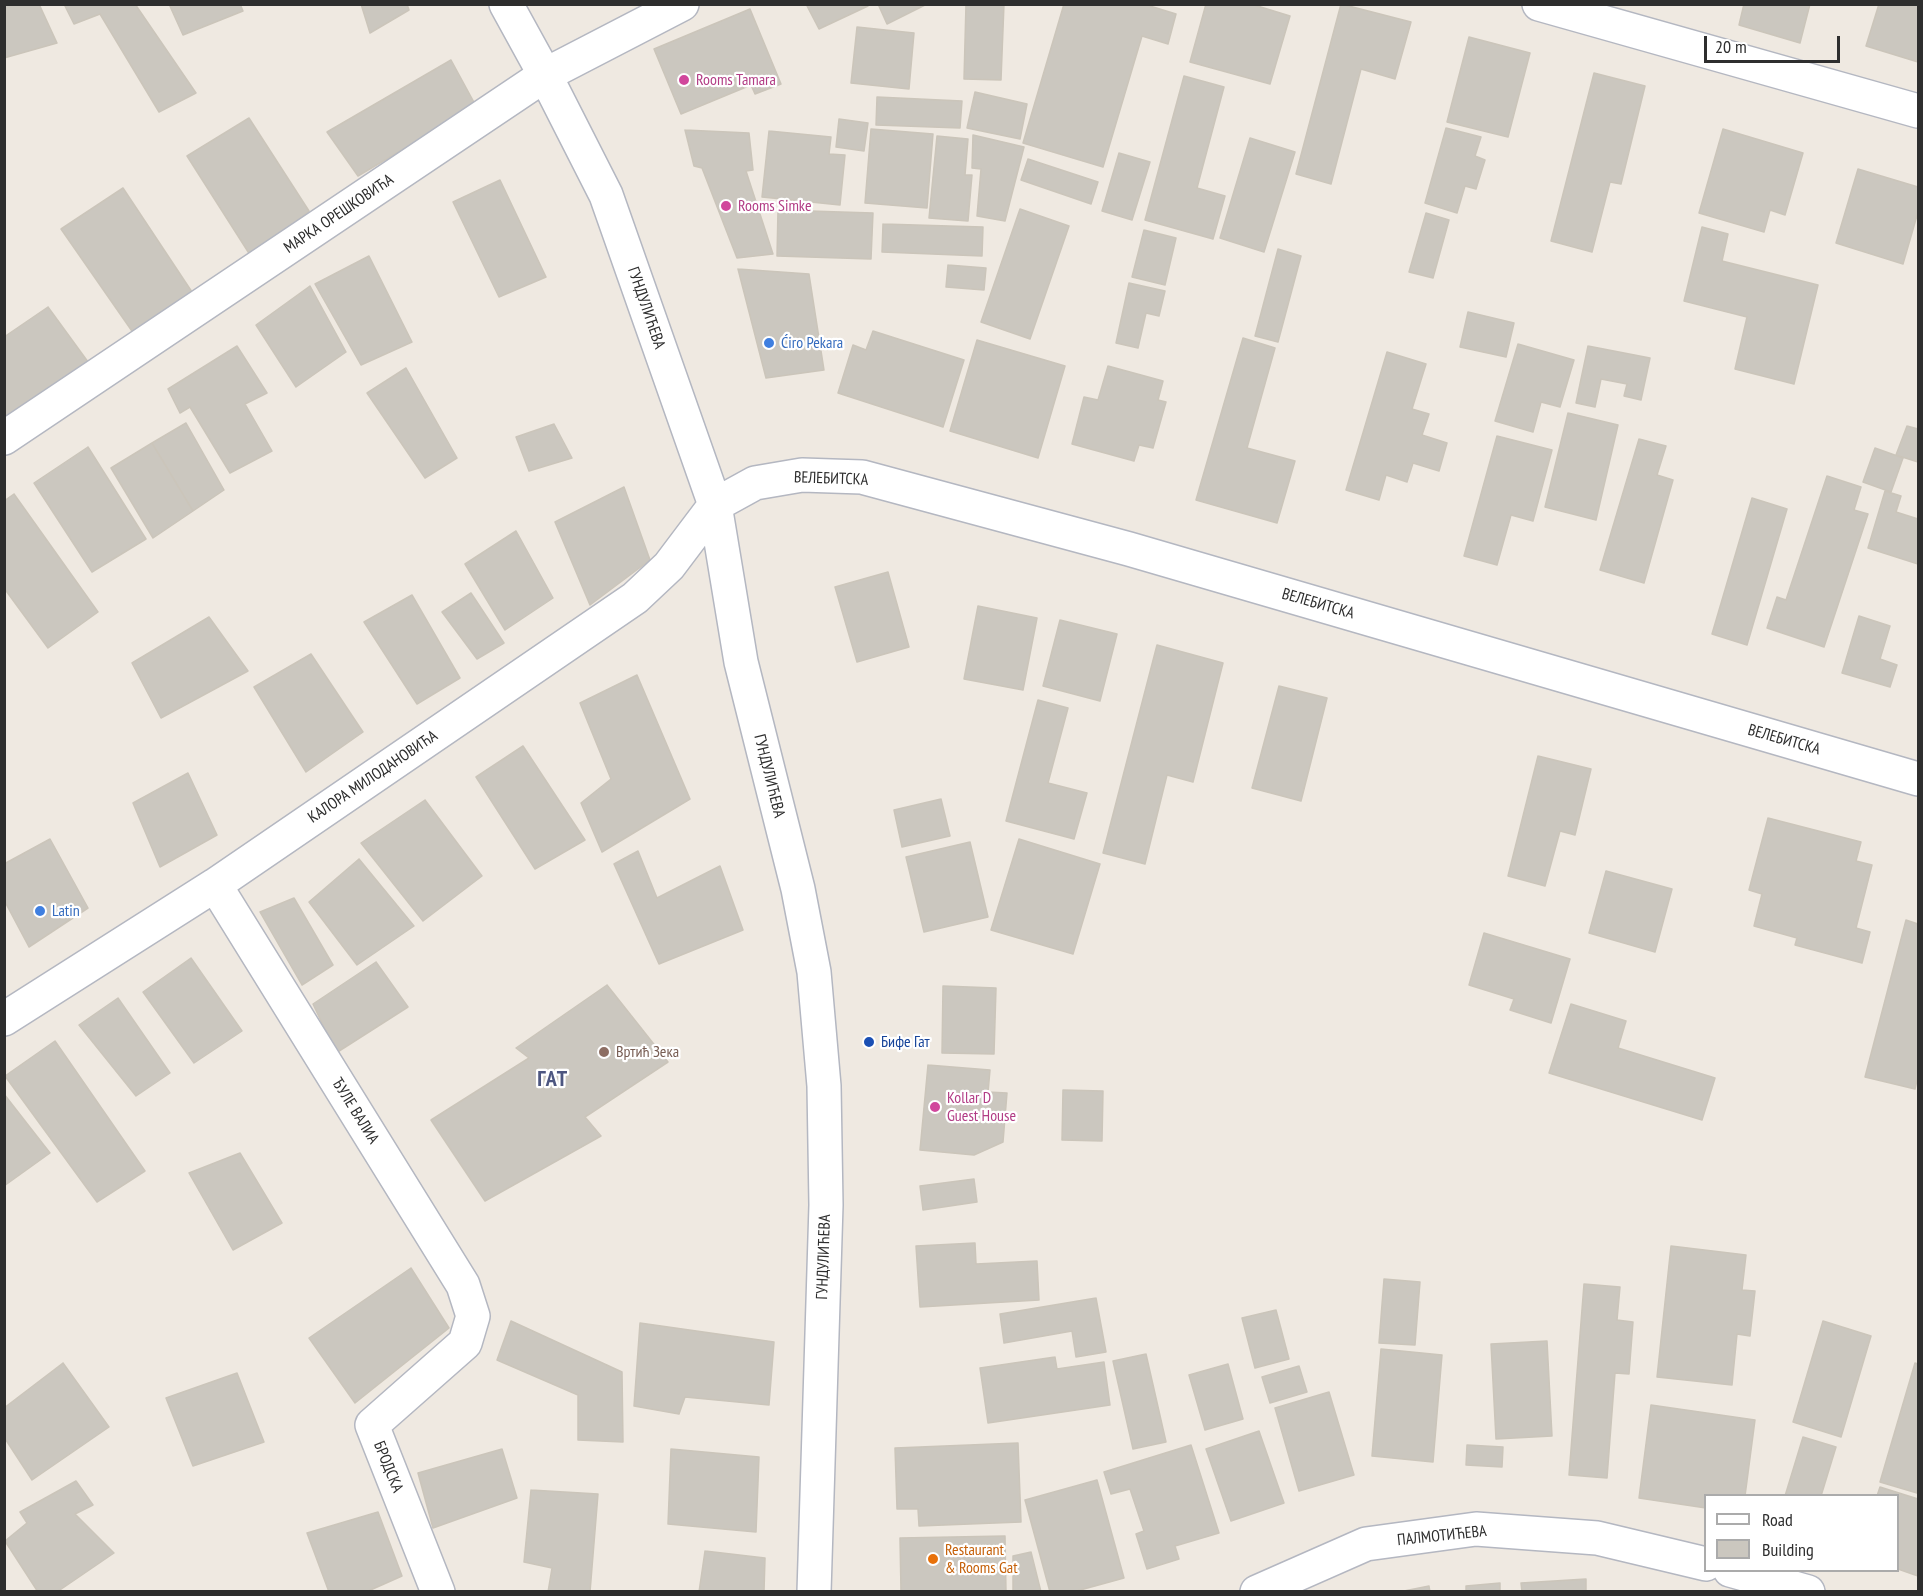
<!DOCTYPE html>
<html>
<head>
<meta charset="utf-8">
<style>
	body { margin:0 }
	#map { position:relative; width:1923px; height:1596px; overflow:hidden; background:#efe9e1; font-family:"PT Sans Narrow",sans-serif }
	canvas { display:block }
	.frame { position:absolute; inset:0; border:6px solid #2e2e2e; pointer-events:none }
	.legend { position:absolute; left:1704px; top:1494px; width:195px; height:78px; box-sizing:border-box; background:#fff; border:2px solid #ababab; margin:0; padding:8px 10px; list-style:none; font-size:18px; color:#2e2e2e }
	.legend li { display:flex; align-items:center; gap:12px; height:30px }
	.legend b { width:30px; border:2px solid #ababab }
	.scale { position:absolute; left:1704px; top:36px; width:136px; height:27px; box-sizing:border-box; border:3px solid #2e2e2e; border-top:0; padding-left:8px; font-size:18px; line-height:21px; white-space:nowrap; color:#2e2e2e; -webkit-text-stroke:4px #fff; paint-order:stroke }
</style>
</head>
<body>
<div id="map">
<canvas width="1923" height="1596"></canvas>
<div class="frame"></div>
<ul class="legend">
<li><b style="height:8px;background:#fff"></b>Road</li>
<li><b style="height:16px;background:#cbc7bf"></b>Building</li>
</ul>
<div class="scale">20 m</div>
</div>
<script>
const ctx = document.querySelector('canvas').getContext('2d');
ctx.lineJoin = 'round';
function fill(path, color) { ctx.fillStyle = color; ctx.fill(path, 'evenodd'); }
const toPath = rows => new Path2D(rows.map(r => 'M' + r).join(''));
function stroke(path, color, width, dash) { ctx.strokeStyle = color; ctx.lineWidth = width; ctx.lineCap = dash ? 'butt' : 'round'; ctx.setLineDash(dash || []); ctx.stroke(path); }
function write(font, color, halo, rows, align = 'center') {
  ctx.font = font + ' "PT Sans Narrow",sans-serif'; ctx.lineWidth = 4.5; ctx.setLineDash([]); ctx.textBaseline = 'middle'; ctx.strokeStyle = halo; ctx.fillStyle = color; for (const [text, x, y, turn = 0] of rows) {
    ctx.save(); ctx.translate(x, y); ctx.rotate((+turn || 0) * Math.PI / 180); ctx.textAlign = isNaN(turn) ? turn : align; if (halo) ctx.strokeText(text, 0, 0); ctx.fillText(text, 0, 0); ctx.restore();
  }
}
const building = toPath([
	[39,4,57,43,4,58,4,5,39,4],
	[64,4,135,4,196,93,159,112,100,14,74,24,64,4],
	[169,4,240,4,243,11,183,35,169,4],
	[361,4,407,4,409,10,370,33,361,4],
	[806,4,868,4,868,6,819,29,806,4],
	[878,4,927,4,887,24,878,4],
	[966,4,1004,4,1001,80,964,79,966,4],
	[1064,4,1150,4,1150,6,1176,14,1168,44,1142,36,1103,167,1023,143,1064,4],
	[1206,4,1251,4,1290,16,1270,84,1190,62,1206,4],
	[1341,4,1411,22,1395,79,1361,69,1331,184,1296,174,1341,4],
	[1744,4,1810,4,1800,43,1739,25,1744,4],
	[1879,4,1918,4,1918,62,1866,46,1879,4],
	[750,9,781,84,755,94,751,85,681,114,654,49,750,9],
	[857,27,914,33,909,89,851,83,857,27],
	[1469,37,1530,53,1508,137,1447,122,1469,37],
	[451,60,476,106,358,176,327,132,451,60],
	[1594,73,1645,86,1621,184,1610,182,1592,252,1551,241,1594,73],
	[1184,76,1224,87,1197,188,1225,196,1213,239,1145,220,1184,76],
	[975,92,1027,104,1020,139,967,128,975,92],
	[877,97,962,101,960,128,876,125,877,97],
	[249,118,309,211,252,258,187,156,249,118],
	[839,119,868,123,864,151,836,147,839,119],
	[1446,128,1481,137,1475,156,1485,160,1476,189,1465,186,1457,213,1425,203,1446,128],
	[871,129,933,134,927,208,865,203,871,129],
	[1723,129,1803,153,1785,215,1770,210,1764,232,1699,213,1723,129],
	[685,130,749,133,753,170,746,171,773,254,737,258,702,168,694,166,685,130],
	[769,131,831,137,829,154,845,155,840,205,762,197,769,131],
	[973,135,1024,147,1005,221,977,216,981,169,972,168,973,135],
	[937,136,968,139,965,175,972,175,968,221,929,218,937,136],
	[1250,138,1295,152,1264,252,1220,238,1250,138],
	[1119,153,1150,162,1132,220,1102,211,1119,153],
	[1028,159,1098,182,1091,204,1021,180,1028,159],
	[1858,169,1918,187,1918,212,1903,264,1836,243,1858,169],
	[500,180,546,277,499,297,453,202,500,180],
	[123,188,192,292,134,334,61,229,123,188],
	[1020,209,1069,226,1030,339,981,322,1020,209],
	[778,210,873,213,871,259,777,256,778,210],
	[1426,213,1449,220,1433,278,1409,272,1426,213],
	[883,224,983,227,982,256,882,252,883,224],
	[1702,227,1728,234,1722,261,1818,285,1794,384,1735,369,1747,317,1684,301,1702,227],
	[1144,230,1176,238,1165,285,1132,277,1144,230],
	[1278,249,1301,256,1278,342,1255,336,1278,249],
	[369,256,412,342,361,365,315,284,369,256],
	[948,265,986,268,984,290,946,287,948,265],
	[738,269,809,274,824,370,766,378,738,269],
	[1129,283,1165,291,1159,316,1146,313,1138,348,1116,343,1129,283],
	[310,286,346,352,296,387,256,325,310,286],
	[48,307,91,366,4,425,4,337,48,307],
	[1468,312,1514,323,1506,357,1460,347,1468,312],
	[873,331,964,360,943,427,838,393,853,345,866,350,873,331],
	[1243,338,1275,348,1247,448,1295,461,1277,523,1196,500,1243,338],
	[977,340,1065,366,1038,458,950,431,977,340],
	[1518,344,1574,360,1560,407,1541,402,1533,432,1495,421,1518,344],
	[237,346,267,393,245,404,272,451,230,473,190,407,180,413,168,389,237,346],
	[1588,346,1650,358,1641,400,1624,396,1627,384,1601,379,1595,407,1576,403,1588,346],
	[1387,352,1426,364,1412,409,1429,414,1422,435,1447,443,1439,471,1413,463,1407,482,1386,475,1379,500,1346,490,1387,352],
	[1108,366,1163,381,1158,400,1166,402,1153,448,1139,445,1134,461,1072,444,1084,397,1098,400,1108,366],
	[406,368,457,458,425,478,367,393,406,368],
	[1568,413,1618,425,1596,520,1545,507,1568,413],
	[186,423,224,490,193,511,152,443,186,423],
	[554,424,572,458,529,471,516,437,554,424],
	[1907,426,1918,429,1918,462,1896,455,1907,426],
	[1497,436,1552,450,1533,521,1511,515,1497,565,1464,556,1497,436],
	[1639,439,1666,446,1657,475,1673,480,1644,583,1600,570,1639,439],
	[152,443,193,511,153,538,111,468,152,443],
	[88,447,146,539,92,572,34,483,88,447],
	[1875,448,1903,458,1891,492,1863,482,1875,448],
	[1827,476,1861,487,1854,510,1868,514,1824,647,1767,628,1777,597,1786,600,1827,476],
	[624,487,650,560,590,605,555,522,624,487],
	[1885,491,1901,496,1896,512,1918,519,1918,564,1868,548,1885,491],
	[14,494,98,612,48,648,4,588,4,501,14,494],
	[1752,498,1787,509,1747,645,1712,634,1752,498],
	[516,531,553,598,505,630,465,564,516,531],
	[888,572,909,647,857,662,835,587,888,572],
	[471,593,504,643,477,659,442,612,471,593],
	[412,595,460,678,417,704,364,622,412,595],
	[978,606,1037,618,1023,690,964,679,978,606],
	[1859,616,1890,626,1880,659,1897,665,1890,687,1842,673,1859,616],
	[209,617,248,671,161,718,132,663,209,617],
	[1060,620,1117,634,1100,701,1043,686,1060,620],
	[1157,645,1223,663,1193,782,1167,775,1145,864,1103,853,1157,645],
	[311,654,363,732,306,772,254,687,311,654],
	[637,675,690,799,602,852,581,803,611,779,580,703,637,675],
	[1279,686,1327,698,1301,801,1252,788,1279,686],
	[1038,700,1068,708,1048,783,1087,793,1074,839,1006,821,1038,700],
	[523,746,585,840,535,869,476,777,523,746],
	[1538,756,1591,769,1575,835,1560,831,1545,886,1508,876,1538,756],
	[188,773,217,835,160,867,133,803,188,773],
	[941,799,950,836,902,847,894,810,941,799],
	[425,800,482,876,423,921,361,843,425,800],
	[1768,818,1861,842,1856,861,1872,865,1856,928,1870,932,1862,963,1795,945,1797,938,1754,926,1762,894,1749,890,1768,818],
	[50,839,88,908,29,947,4,900,4,864,50,839],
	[1019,839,1100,864,1073,954,991,930,1019,839],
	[970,842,988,917,924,932,906,857,970,842],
	[638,851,657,898,720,866,743,930,659,964,614,864,638,851],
	[359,859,414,926,357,965,309,902,359,859],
	[1606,871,1672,889,1655,952,1589,933,1606,871],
	[294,898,333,965,302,985,260,912,294,898],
	[1906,920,1918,924,1918,1076,1915,1089,1865,1077,1906,920],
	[1484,933,1570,959,1551,1023,1510,1010,1514,999,1469,985,1484,933],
	[191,958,242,1031,194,1063,143,992,191,958],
	[376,962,408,1007,336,1053,313,1004,376,962],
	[607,985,668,1062,585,1117,601,1136,485,1201,431,1120,529,1058,516,1048,607,985],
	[943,986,996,988,994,1054,942,1053,943,986],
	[118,998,170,1073,136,1096,79,1025,118,998],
	[1571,1004,1626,1021,1618,1048,1715,1078,1702,1120,1549,1073,1571,1004],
	[55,1041,145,1171,97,1202,5,1076,55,1041],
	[928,1065,990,1070,988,1092,1007,1093,1003,1142,974,1155,920,1150,928,1065],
	[1063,1090,1103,1091,1102,1141,1062,1140,1063,1090],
	[4,1094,50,1153,4,1186,4,1094],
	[240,1153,282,1223,233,1250,189,1173,240,1153],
	[974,1179,977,1202,923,1210,920,1186,974,1179],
	[975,1243,976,1264,1037,1261,1039,1300,920,1307,916,1246,975,1243],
	[1671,1246,1746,1255,1742,1290,1755,1291,1750,1336,1737,1334,1732,1385,1657,1377,1671,1246],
	[411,1268,449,1328,355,1403,309,1338,411,1268],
	[1384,1279,1420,1282,1415,1345,1379,1343,1384,1279],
	[1584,1284,1620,1287,1617,1320,1633,1322,1629,1374,1615,1373,1607,1478,1569,1475,1584,1284],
	[1096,1298,1106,1352,1076,1357,1072,1331,1004,1343,1000,1314,1096,1298],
	[1276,1310,1289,1359,1255,1368,1242,1318,1276,1310],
	[511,1321,622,1372,623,1442,578,1440,578,1395,497,1360,511,1321],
	[1823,1321,1871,1336,1841,1437,1793,1422,1823,1321],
	[640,1323,774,1342,769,1405,685,1397,679,1414,634,1406,640,1323],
	[1547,1341,1552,1436,1496,1439,1491,1344,1547,1341],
	[1381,1349,1442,1355,1433,1462,1372,1456,1381,1349],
	[1146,1354,1166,1442,1133,1449,1113,1361,1146,1354],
	[1055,1357,1057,1369,1104,1362,1110,1405,988,1423,980,1368,1055,1357],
	[63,1363,109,1427,32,1480,4,1437,4,1408,63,1363],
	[1915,1363,1918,1364,1917,1493,1880,1482,1915,1363],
	[1228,1364,1243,1419,1205,1430,1189,1375,1228,1364],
	[1299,1366,1307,1392,1270,1403,1262,1377,1299,1366],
	[237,1373,264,1442,193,1466,166,1398,237,1373],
	[1329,1392,1354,1475,1299,1491,1275,1408,1329,1392],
	[1651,1405,1755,1420,1745,1496,1706,1496,1706,1508,1639,1498,1651,1405],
	[1259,1431,1284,1503,1231,1521,1206,1449,1259,1431],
	[1803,1437,1836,1447,1821,1496,1785,1496,1803,1437],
	[1018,1443,1021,1522,919,1526,918,1509,897,1509,895,1448,1018,1443],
	[1191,1445,1219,1533,1175,1546,1179,1559,1147,1569,1136,1534,1144,1531,1130,1489,1111,1494,1104,1472,1191,1445],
	[1467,1445,1503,1447,1502,1467,1466,1465,1467,1445],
	[502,1449,517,1498,433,1528,418,1473,502,1449],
	[671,1449,759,1457,756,1532,668,1524,671,1449],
	[1097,1480,1124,1578,1073,1592,1050,1592,1025,1500,1097,1480],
	[76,1481,93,1505,75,1514,114,1553,57,1592,38,1592,5,1541,27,1523,20,1512,76,1481],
	[1880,1487,1918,1499,1918,1576,1898,1569,1898,1496,1877,1496,1880,1487],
	[531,1490,598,1494,590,1592,548,1592,552,1568,524,1562,531,1490],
	[378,1512,402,1576,366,1592,329,1592,307,1533,378,1512],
	[1005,1536,1006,1592,901,1592,900,1538,1005,1536],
	[705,1551,765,1558,764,1592,699,1592,705,1551],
	[1031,1552,1041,1592,1013,1592,1013,1556,1031,1552],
	[1586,1579,1586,1592,1522,1592,1521,1583,1586,1579],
	[1500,1583,1500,1592,1466,1592,1466,1586,1500,1583],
	[1429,1586,1430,1592,1399,1592,1429,1586]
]);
fill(building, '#cbc7bf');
stroke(building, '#cbc5ba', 1.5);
const minor = toPath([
	[506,4,545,75,606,195,715,505,741,662,798,889,814,972,824,1086,826,1205,814,1592],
	[1539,4,1918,111],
	[4,438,545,75,682,4],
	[215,885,463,1285,473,1316,465,1343,372,1425,438,1592],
	[4,1019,215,885,635,598,669,566,715,505,755,483,802,475,862,477,1129,549,1918,779],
	[1730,1570,1808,1592],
	[1257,1592,1366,1544,1476,1529,1597,1538,1706,1564]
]);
stroke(minor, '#b4b7c1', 36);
stroke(minor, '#fff', 33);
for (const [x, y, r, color] of [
	[684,80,6,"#d1479c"],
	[726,206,6,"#d1479c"],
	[769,343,6,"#3f7fe0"],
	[40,911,6,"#3f7fe0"],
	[869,1042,6,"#1a4fb4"],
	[604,1052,6,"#8d6e63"],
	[935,1107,6,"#d1479c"],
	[933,1559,6,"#e8710a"]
]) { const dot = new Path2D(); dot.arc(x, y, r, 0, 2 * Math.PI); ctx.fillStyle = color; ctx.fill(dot); stroke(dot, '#fff', 2); }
write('16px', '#b23c85', '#fff', [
	["Rooms Tamara",696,80],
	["Rooms Simke",738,206],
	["Kollar D",947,1098],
	["Guest House",947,1116]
], 'left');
write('16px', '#2e2e2e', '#fff', [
	["МАРКА ОРЕШКОВИЋА",339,214,-34],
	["ГУНДУЛИЋЕВА",646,308,71],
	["ВЕЛЕБИТСКА",831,479,2],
	["ВЕЛЕБИТСКА",1318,604,16],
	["ВЕЛЕБИТСКА",1784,740,16],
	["ГУНДУЛИЋЕВА",769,776,76],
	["КАЛОРА МИЛОДАНОВИЋА",373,777,-34],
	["ЂУЛЕ ВАЛИА",355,1111,58],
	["ГУНДУЛИЋЕВА",824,1257,-88],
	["БРОДСКА",388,1467,68],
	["ПАЛМОТИЋЕВА",1442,1536,-6]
]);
write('16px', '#366cbe', '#fff', [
	["Ćiro Pekara",781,343],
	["Latin",52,911]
], 'left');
write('16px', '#164399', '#fff', [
	["Бифе Гат",881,1042]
], 'left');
write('16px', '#785e54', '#fff', [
	["Вртић Зека",616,1052]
], 'left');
write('16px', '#c56008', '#fff', [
	["Restaurant",945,1550],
	["& Rooms Gat",945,1568]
], 'left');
ctx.letterSpacing = '1.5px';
write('bold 22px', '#4d5680', '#fff', [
	["ГАТ",553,1080]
]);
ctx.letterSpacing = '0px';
</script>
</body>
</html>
